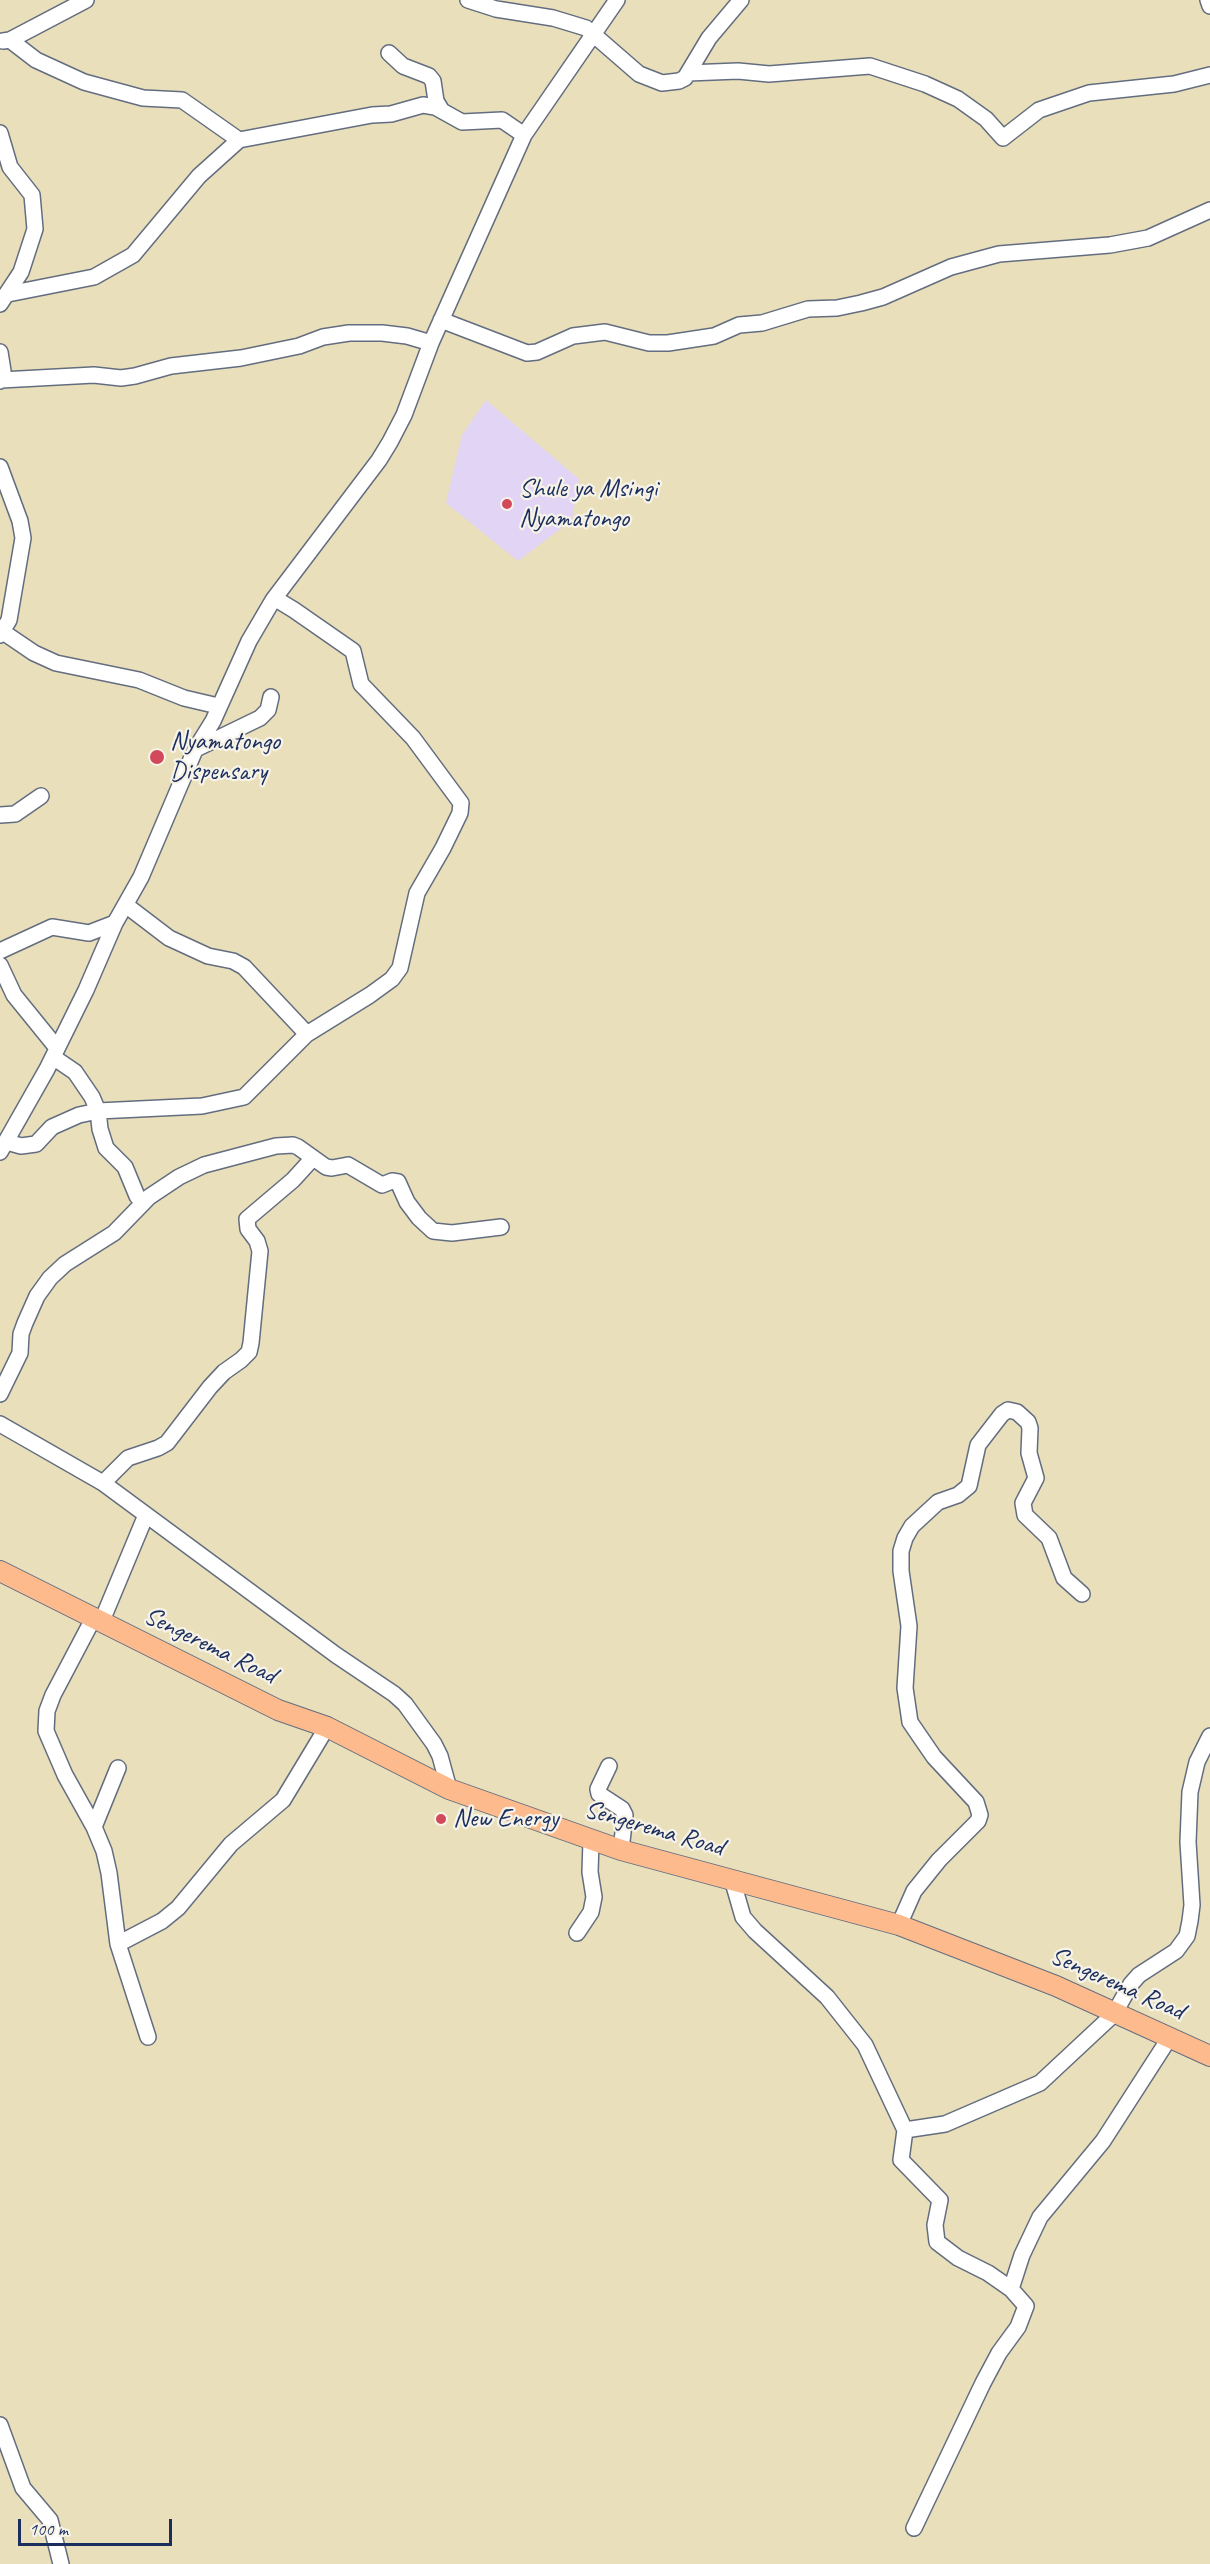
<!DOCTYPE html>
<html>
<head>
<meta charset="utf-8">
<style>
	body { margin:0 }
	#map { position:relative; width:1210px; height:2564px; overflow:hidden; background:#e9e0bb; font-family:Caveat,sans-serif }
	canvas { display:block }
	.scale { position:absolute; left:18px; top:2519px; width:154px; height:27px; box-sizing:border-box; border:3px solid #1b2f5e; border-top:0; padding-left:8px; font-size:18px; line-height:21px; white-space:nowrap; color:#1b2f5e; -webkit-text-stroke:4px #f7f3e8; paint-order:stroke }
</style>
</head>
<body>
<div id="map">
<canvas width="1210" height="2564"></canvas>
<div class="scale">100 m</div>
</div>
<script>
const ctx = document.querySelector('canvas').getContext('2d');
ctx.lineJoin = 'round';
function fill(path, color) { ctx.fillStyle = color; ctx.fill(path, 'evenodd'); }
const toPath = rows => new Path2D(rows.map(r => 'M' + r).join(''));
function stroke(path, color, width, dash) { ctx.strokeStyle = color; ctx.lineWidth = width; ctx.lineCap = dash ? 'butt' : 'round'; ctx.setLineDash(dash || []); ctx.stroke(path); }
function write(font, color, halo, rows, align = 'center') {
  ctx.font = font + ' Caveat,sans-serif'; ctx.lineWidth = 4.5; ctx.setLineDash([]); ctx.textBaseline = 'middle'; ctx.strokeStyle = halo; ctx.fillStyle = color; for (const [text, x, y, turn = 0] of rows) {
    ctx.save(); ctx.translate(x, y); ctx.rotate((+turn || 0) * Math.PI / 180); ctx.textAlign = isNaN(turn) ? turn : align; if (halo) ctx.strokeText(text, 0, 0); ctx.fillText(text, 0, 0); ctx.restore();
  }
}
fill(toPath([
	[486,400,579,479,572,520,518,561,446,503,462,435]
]), '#e1d4f4');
const minor = toPath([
	[468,0,496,9,553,18,586,28,639,74,662,83,679,81,685,78,709,38,741,0],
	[1208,0,1210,6],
	[10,40,36,60,84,82,143,98,182,100,239,140],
	[3,41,10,40,86,0],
	[389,53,403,66,429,76,433,81,436,101,442,111],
	[688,73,738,71,769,74,870,66,925,84,958,99,986,119,1003,138,1039,110,1089,93,1174,84,1210,75],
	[0,133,10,167,32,195,35,229,21,272,0,304],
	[8,294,94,277,133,255,199,176,239,140,372,115,391,114,423,105,435,107,462,122,502,120,524,135],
	[441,320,527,353,537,352,573,336,605,332,649,343,668,343,714,336,739,325,762,323,808,309,837,308,861,303,883,297,951,267,999,254,1110,245,1148,238,1210,210],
	[0,352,3,371,0,381],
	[1,380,94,375,121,378,135,376,171,366,241,358,299,346,323,337,349,333,382,333,407,336,431,343],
	[0,467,20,521,23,538,9,620,0,635],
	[0,630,34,653,56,663,139,680,184,698,218,706],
	[198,748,260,718,268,710,271,697],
	[0,815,15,814,41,796],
	[127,906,169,938,208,956,233,961,244,967,307,1034],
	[0,951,52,927,89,933,115,923],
	[0,965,14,995,57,1048],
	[53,1057,75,1072,92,1097,98,1111,100,1129,106,1148,125,1167,137,1196,143,1203],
	[7,1142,21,1146,36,1144,52,1127,79,1115,98,1111,202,1106,244,1097,307,1034,370,995,392,979,400,968,417,893,443,848,460,813,461,803,413,738,361,684,353,651,294,610,276,599,273,600],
	[0,1152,47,1069,86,990,115,923,141,877,195,750,213,721,249,641,273,600,379,460,390,442,404,415,431,343,524,135,617,0],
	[0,1394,20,1353,21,1334,25,1323,37,1296,50,1278,65,1264,114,1233,149,1197,179,1177,204,1165,276,1146,293,1145,298,1147,326,1167,332,1168,348,1165,382,1185,392,1181,398,1182,407,1202,419,1218,433,1231,452,1233,501,1227],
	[0,1424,103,1483,336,1655,394,1694,405,1704,434,1744,440,1756,449,1789],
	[103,1483,128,1458,158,1448,167,1443,210,1387,224,1372,241,1360,249,1352,251,1343,260,1251,257,1241,248,1229,247,1219,293,1180,313,1158],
	[93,1619,53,1695,47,1711,46,1731,65,1775,94,1827,104,1851,109,1873,118,1944,148,2037],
	[101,1623,146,1515],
	[609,1766,598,1789,599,1794,622,1809,625,1815,621,1850],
	[94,1827,118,1768],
	[732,1879,743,1917,755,1931,827,1997,865,2045,905,2130,901,2160,940,2200,935,2225,937,2242,958,2258,988,2273,1011,2289,1026,2306,1018,2327,999,2353,983,2383,914,2528],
	[899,1925,914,1891,939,1860,978,1821,980,1815,976,1802,934,1757,910,1722,905,1688,909,1626,901,1571,901,1551,905,1538,912,1526,938,1502,958,1495,969,1486,978,1445,1002,1414,1008,1410,1017,1412,1028,1422,1030,1428,1029,1453,1036,1478,1023,1503,1025,1515,1049,1538,1064,1578,1082,1594],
	[577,1933,591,1912,594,1897,590,1872,591,1841],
	[118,1944,162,1921,178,1908,231,1844,283,1800,327,1727],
	[905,2130,945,2124,1040,2083,1114,2014,1131,1984,1139,1975,1176,1951,1187,1936,1190,1921,1192,1905,1188,1842,1190,1792,1197,1762,1210,1736],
	[1011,2289,1022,2255,1040,2217,1103,2141,1170,2037],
	[0,2425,23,2488,50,2520,61,2564]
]);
const major = toPath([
	[0,1571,278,1710,327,1727,449,1789,621,1850,899,1925,1056,1986,1210,2056]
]);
stroke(minor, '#636d7f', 18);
stroke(major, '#636d7f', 22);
stroke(minor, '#fff', 15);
stroke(major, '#fcba8d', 20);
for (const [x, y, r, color] of [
	[507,504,6,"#d1495b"],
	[157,757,8,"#d1495b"],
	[441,1819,6,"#d1495b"]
]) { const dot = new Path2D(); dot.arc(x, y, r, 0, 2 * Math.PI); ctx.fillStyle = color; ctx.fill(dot); stroke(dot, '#f7f3e8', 2); }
write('26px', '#1b2f5e', '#f7f3e8', [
	["Shule ya Msingi",519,489],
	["Nyamatongo",519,519],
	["Nyamatongo",170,742],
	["Dispensary",170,772],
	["New Energy",453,1819]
], 'left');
write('26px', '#1b2f5e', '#f7f3e8', [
	["Sengerema Road",210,1646,26],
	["Sengerema Road",654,1829,16],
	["Sengerema Road",1117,1984,24]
]);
</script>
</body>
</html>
